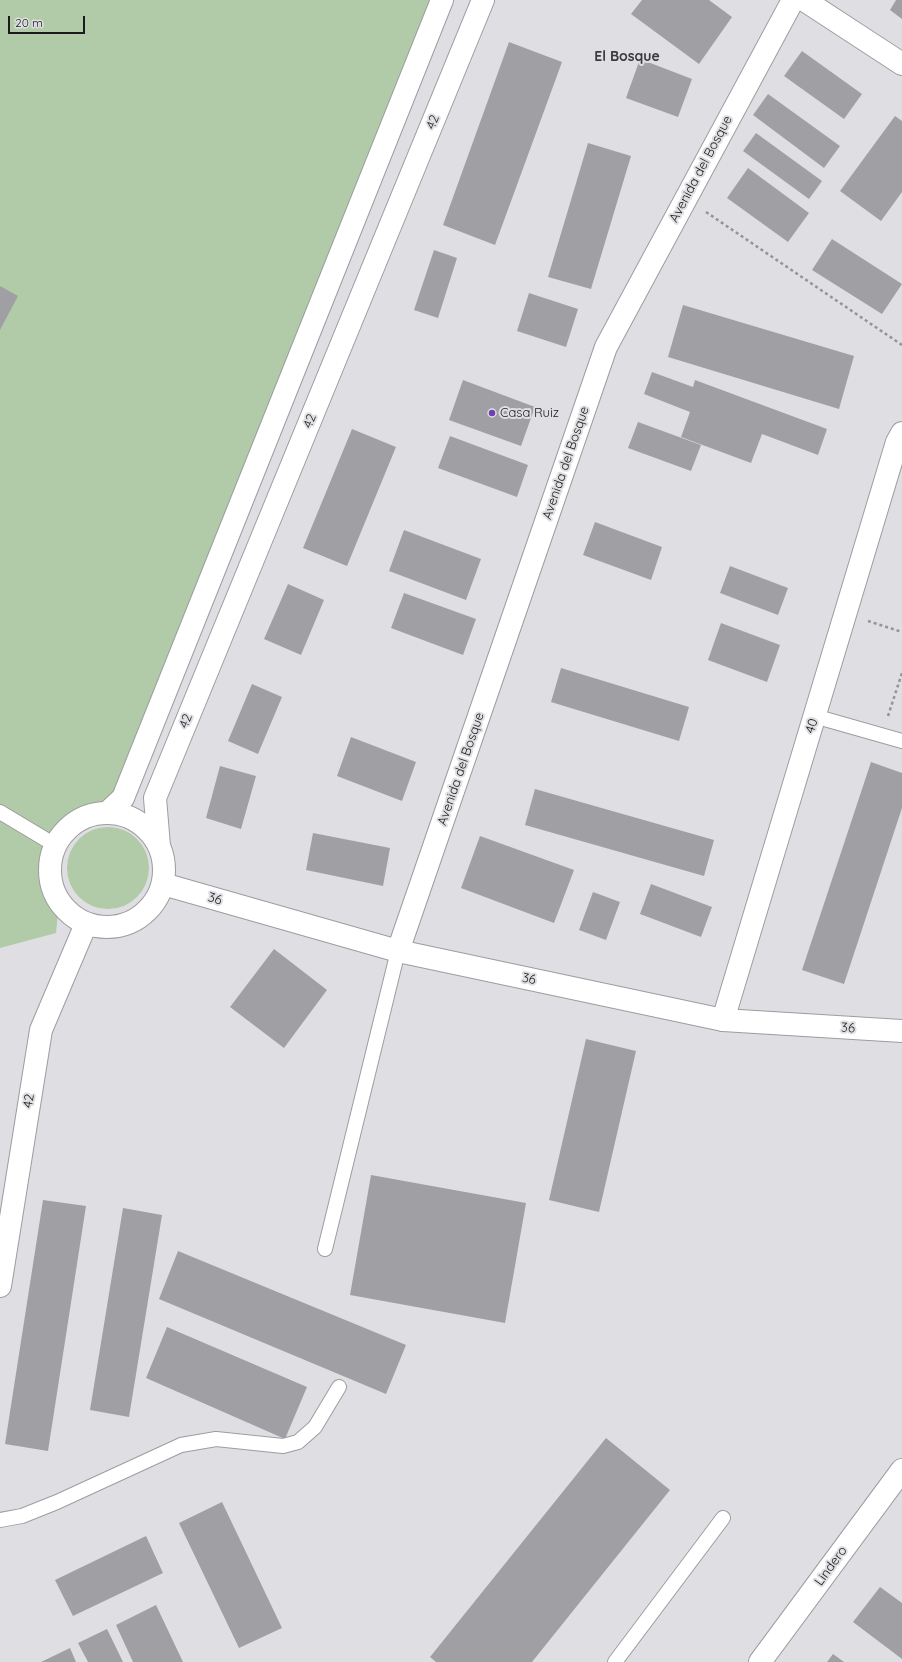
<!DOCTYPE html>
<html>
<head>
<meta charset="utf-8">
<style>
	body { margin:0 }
	#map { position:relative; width:902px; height:1662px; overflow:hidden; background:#dfdfe3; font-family:Quicksand,sans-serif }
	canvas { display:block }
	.scale { position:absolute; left:8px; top:16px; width:77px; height:18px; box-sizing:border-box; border:2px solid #1b1b1c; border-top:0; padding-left:5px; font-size:12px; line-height:14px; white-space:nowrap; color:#1b1b1c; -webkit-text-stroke:3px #dfdfe3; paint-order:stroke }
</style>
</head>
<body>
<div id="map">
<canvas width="902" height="1662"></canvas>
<div class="scale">20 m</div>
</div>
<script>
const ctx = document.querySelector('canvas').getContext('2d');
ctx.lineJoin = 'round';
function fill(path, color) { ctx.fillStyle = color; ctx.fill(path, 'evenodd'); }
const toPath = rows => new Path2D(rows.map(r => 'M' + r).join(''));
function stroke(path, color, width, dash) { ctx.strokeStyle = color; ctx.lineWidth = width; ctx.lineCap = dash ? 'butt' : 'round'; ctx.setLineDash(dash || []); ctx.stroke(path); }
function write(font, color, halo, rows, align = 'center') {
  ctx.font = font + ' Quicksand,sans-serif'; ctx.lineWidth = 4; ctx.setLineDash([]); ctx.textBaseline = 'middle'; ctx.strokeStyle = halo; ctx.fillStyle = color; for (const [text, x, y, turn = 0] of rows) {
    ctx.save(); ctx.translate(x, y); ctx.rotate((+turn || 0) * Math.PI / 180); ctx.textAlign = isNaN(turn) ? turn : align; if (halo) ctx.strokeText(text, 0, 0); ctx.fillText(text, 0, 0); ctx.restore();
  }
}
fill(toPath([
	[0,0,435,0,118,799,105,810,87,813,65,825,53,843,47,863,49,881,59,903,56,933,0,948],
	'67 868a41 41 0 1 1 82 0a41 41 0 1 1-82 0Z'
]), '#b1caa7');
fill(toPath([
	[642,0,709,0,732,17,699,64,631,14],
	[896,0,902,0,902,19,890,10],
	[509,42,562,62,495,245,443,225],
	[802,51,862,94,844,119,784,76],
	[640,59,692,79,678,117,626,98],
	[768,94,840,146,824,168,753,115],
	[895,116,902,121,902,192,881,221,840,191],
	[756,133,822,181,809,199,743,151],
	[588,143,631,156,591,289,548,277],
	[748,168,809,213,788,242,727,198],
	[832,239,902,284,882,314,812,270],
	[434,250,457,258,438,318,414,310],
	[0,286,18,296,0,330],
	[529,293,578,309,566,347,517,331],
	[683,305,854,356,839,409,668,357],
	[652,372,693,387,695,380,827,429,818,455,762,434,751,463,681,437,690,412,644,394],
	[463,380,535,407,521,446,449,420],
	[638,422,701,445,691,471,628,448],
	[352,429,396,447,347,566,303,548],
	[450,436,528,465,517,497,438,468],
	[595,522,662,547,651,580,583,555],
	[404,530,481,559,466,600,389,571],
	[730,566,788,588,778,615,720,593],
	[288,584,324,600,301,655,264,639],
	[404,593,476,619,463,655,391,628],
	[721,623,780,645,767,682,708,660],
	[561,668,689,707,679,741,551,702],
	[252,684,282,697,258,754,228,741],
	[351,737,416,762,402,801,337,776],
	[871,762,902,773,902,808,844,984,802,970],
	[220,766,256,776,241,829,206,818],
	[535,789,714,840,704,876,525,825],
	[313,833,390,848,383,886,306,870],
	[480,836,574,870,554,923,461,888],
	[651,884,712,907,701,937,640,914],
	[593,892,620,902,606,940,579,930],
	[274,949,327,990,284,1048,230,1007],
	[586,1039,636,1051,599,1212,549,1200],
	[371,1175,526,1203,505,1323,350,1295],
	[43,1200,86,1206,48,1451,5,1444],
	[123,1208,162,1215,129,1417,90,1410],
	[178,1251,406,1345,386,1394,159,1299],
	[167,1327,307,1387,285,1439,146,1378],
	[606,1438,670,1490,532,1662,436,1662,430,1657],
	[222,1502,282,1628,239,1648,179,1523],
	[146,1536,163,1573,73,1616,55,1580],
	[880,1587,902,1603,902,1659,853,1622],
	[156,1605,183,1662,133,1662,116,1625],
	[107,1629,123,1662,88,1662,78,1643],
	[70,1648,76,1662,41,1662],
	[833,1654,844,1662,827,1662]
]), '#a0a0a4');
const lane = toPath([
	[814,716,902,741],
	[0,812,55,845],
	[325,1249,398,951],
	[0,1520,22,1516,57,1502,181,1445,216,1439,283,1446,298,1442,315,1427,339,1387],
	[615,1662,723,1518]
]);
const street = toPath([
	[398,951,606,347,793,0],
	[723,1020,897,442,902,433],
	[760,1662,902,1470]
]);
const secondary = toPath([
	[804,0,902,64],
	[108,812,123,798,442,0],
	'50 870a57 57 0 1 1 114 0a57 57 0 1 1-114 0Z',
	[159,846,155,798,483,0],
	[163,884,398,951,723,1020,902,1031],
	[0,1286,41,1030,86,924]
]);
stroke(lane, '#9d9ca0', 16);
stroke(street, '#9d9ca0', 24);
stroke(secondary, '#9d9ca0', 24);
stroke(toPath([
	[706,212,902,345],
	[868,621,902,632],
	[888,716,902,673]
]), '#949496', 2.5, [3, 3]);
stroke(lane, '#fff', 14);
stroke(street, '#fff', 22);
stroke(secondary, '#fff', 22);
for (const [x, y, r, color] of [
	[492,413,4,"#703eb5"]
]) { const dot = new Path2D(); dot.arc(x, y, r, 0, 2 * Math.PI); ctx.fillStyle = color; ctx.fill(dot); stroke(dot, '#dfdfe3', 1.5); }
write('13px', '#1b1b1c', '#dfdfe3', [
	["42",433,122,-68],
	["Avenida del Bosque",701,169,-62],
	["42",310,421,-68],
	["Avenida del Bosque",566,463,-71],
	["42",186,721,-68],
	["40",812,726,-73],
	["Avenida del Bosque",461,769,-71],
	["36",215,899,16],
	["36",529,979,12],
	["36",848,1028,4],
	["42",29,1101,-81],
	["Lindero",831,1566,-54]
]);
write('13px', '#1b1b1c', '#dfdfe3', [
	["Casa Ruiz",500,413]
], 'left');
write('bold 14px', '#3a393d', '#dfdfe3', [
	["El Bosque",627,57]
]);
</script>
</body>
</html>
